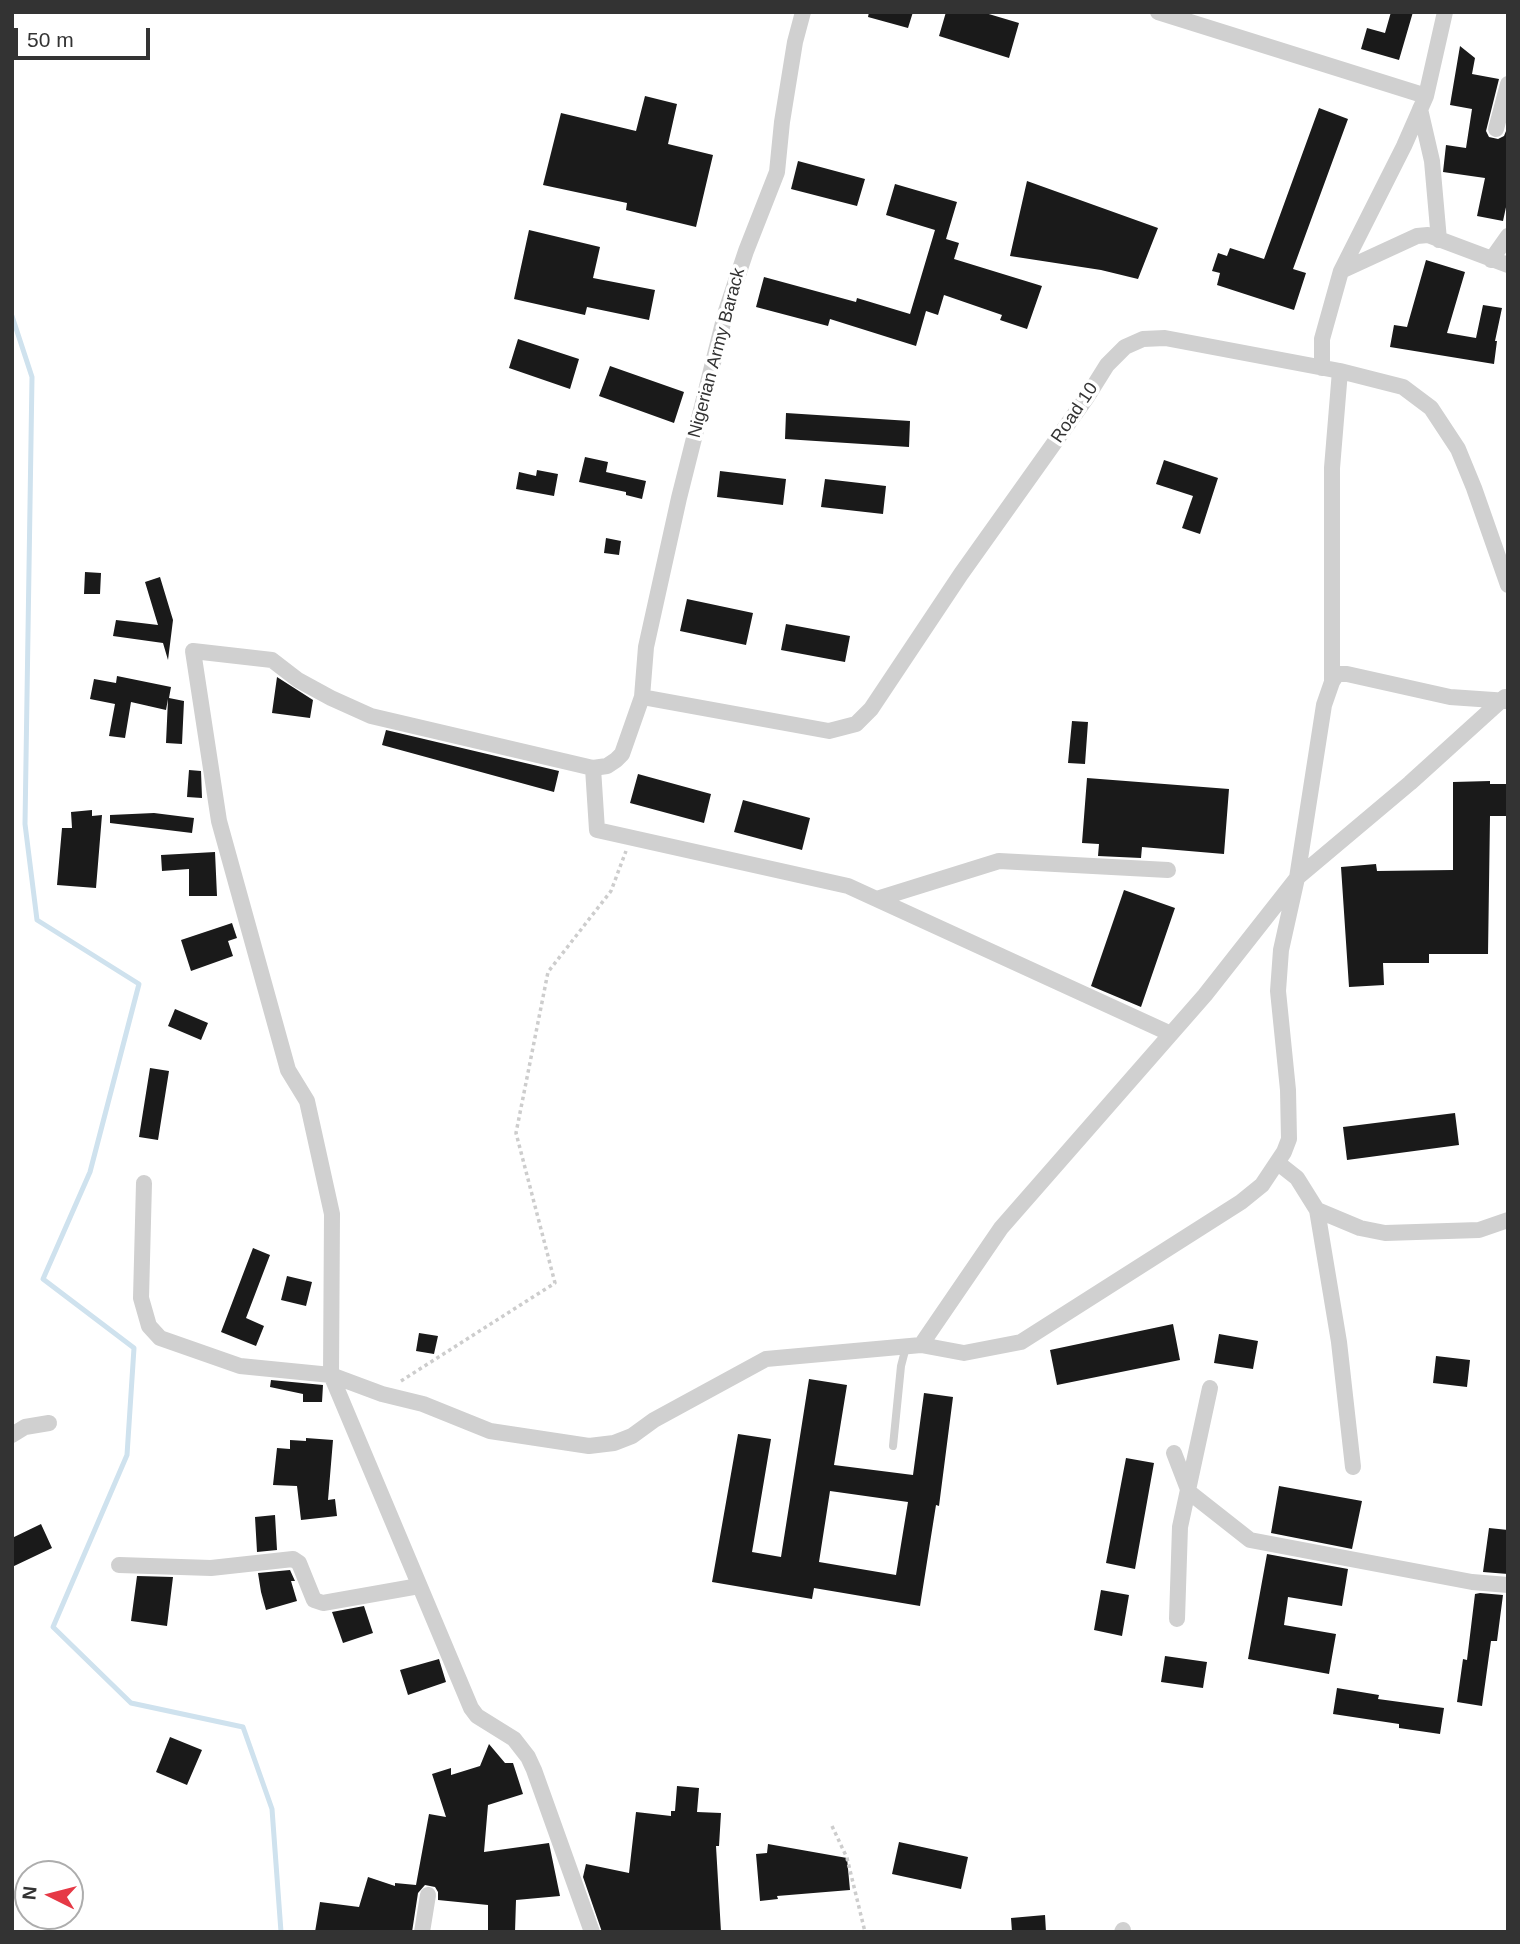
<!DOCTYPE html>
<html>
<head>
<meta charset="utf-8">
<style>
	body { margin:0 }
	#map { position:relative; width:1520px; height:1944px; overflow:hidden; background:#fff; font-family:Helvetica,sans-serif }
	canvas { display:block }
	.frame { position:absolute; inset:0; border:14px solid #333; pointer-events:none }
	.north { position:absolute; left:14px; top:1860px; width:70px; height:70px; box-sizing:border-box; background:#fff; border:2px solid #adadad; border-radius:50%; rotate:276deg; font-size:19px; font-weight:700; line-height:28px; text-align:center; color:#333 }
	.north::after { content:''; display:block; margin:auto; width:24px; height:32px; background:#e63946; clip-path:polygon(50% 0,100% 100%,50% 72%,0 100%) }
	.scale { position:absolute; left:14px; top:28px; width:136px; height:32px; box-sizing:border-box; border:4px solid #333; border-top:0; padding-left:9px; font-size:21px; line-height:24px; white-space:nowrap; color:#333; -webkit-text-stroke:5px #fff; paint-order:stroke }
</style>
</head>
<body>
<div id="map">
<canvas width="1520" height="1944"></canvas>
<div class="frame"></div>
<div class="north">N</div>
<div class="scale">50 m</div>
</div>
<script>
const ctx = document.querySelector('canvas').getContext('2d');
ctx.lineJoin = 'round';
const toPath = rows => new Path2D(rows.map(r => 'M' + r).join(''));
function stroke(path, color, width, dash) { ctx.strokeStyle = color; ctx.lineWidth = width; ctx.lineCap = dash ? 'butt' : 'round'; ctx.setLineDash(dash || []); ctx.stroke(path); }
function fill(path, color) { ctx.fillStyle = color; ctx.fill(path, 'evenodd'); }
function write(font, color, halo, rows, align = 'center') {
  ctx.font = font + ' Helvetica,sans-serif'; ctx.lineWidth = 7; ctx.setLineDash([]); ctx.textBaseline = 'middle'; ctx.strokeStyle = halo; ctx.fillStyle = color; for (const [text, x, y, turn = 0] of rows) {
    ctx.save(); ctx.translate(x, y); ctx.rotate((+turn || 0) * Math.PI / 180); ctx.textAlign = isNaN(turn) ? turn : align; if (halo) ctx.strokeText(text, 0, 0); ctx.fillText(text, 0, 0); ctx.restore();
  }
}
stroke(toPath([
	[12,316,32,377,25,824,37,920,139,984,90,1172,43,1279,134,1348,127,1455,53,1627,131,1703,243,1727,272,1809,281,1932]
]), '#cfe2ee', 5);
fill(toPath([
	[869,12,913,12,908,28,868,17],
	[946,12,982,12,1019,23,1009,58,939,36],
	[1391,12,1413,12,1399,60,1361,49,1367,28,1385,33],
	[1460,46,1475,58,1472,74,1499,79,1486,131,1489,137,1498,139,1504,136,1508,126,1508,198,1503,221,1477,216,1485,178,1443,172,1446,145,1466,148,1472,109,1450,105],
	[645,96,677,104,668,144,713,155,696,227,626,210,627,203,543,185,561,113,636,131],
	[1319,108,1348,119,1293,269,1306,273,1294,310,1217,285,1220,273,1212,271,1218,253,1227,256,1230,248,1264,259],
	[798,161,865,179,857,206,791,189],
	[1027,181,1158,228,1138,279,1101,270,1010,256],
	[895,184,957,202,946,239,959,243,954,259,1042,286,1027,329,1000,320,1002,315,944,295,938,315,926,311,916,346,830,319,828,326,756,307,764,277,856,302,857,298,910,314,935,230,886,215],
	[529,230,600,247,593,278,655,290,649,320,587,307,585,315,514,299],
	[1426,260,1465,272,1447,333,1476,338,1483,305,1502,308,1495,341,1497,341,1494,364,1390,347,1394,325,1407,327],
	[518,339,579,359,570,389,509,368],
	[610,366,684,392,674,423,599,396],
	[786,413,910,421,909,447,785,439],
	[585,457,608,462,606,472,646,481,642,499,626,495,626,492,579,482],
	[1164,460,1218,478,1200,534,1182,528,1193,496,1156,484],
	[537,470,558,474,554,496,516,489,519,472,536,476],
	[720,471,786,479,783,505,717,497],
	[825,479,886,486,883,514,821,507],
	[606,538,621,541,619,555,604,553],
	[85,572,101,573,100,594,84,594],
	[160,577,173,620,168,660,163,643,113,636,116,620,158,625,145,582],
	[687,599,753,613,746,645,680,631],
	[786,624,850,636,845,662,781,650],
	[117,676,171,687,169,698,184,701,182,744,166,743,168,699,166,710,131,702,125,738,109,736,115,704,90,699,94,679,116,683],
	[277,677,313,700,310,718,272,713],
	[1072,721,1088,722,1085,764,1068,763],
	[386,730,559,771,554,792,382,745],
	[189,770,201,771,202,798,187,797],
	[638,774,711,794,704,823,630,803],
	[1087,778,1229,789,1224,854,1142,847,1141,858,1098,856,1099,844,1082,843],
	[1490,781,1490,784,1508,784,1508,816,1490,816,1488,954,1429,954,1429,963,1383,963,1384,985,1349,987,1341,867,1376,864,1377,871,1453,870,1453,782],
	[743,800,810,818,802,850,734,832],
	[92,810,92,816,102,815,96,888,57,885,62,828,72,828,71,812],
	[154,813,194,818,192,833,110,823,110,815],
	[215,852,217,896,189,896,189,869,162,871,161,855],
	[1124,890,1175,908,1141,1007,1091,986],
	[232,923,237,938,228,941,233,956,191,971,181,940],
	[175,1009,208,1023,201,1040,168,1026],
	[150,1068,169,1071,158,1140,139,1137],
	[1455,1113,1459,1145,1347,1160,1343,1127],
	[253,1248,270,1255,246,1318,264,1326,256,1346,221,1332],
	[287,1276,312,1282,306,1306,281,1300],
	[1173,1324,1180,1360,1057,1385,1050,1350],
	[419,1333,438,1336,434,1354,416,1351],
	[1219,1334,1258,1341,1253,1369,1214,1363],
	[1436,1356,1470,1360,1467,1387,1433,1383],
	[809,1379,847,1385,834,1465,913,1475,924,1393,953,1397,939,1506,936,1505,920,1606,814,1588,812,1599,712,1582,738,1434,771,1439,752,1552,781,1557],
	[830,1491,908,1502,896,1575,819,1562],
	[271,1380,323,1385,322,1402,303,1402,303,1394,270,1387],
	[306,1438,333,1440,328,1500,335,1499,337,1516,301,1520,297,1486,273,1485,277,1448,290,1449,290,1440,306,1441],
	[1126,1458,1154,1463,1135,1569,1106,1563],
	[1279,1486,1362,1501,1352,1549,1271,1533],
	[275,1515,277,1550,257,1552,255,1517],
	[41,1524,52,1548,12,1567,12,1538],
	[1489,1528,1508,1530,1508,1574,1483,1572],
	[1267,1554,1348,1569,1342,1606,1288,1597,1284,1625,1336,1634,1329,1674,1248,1659],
	[290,1570,295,1581,291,1581,297,1601,266,1610,261,1592,258,1573],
	[137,1576,173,1577,167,1626,131,1621],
	[1101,1590,1129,1595,1122,1636,1094,1630],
	[1480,1593,1503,1595,1497,1641,1491,1641,1482,1706,1457,1702,1463,1659,1467,1660,1475,1594],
	[364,1606,373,1633,343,1643,332,1612],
	[1165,1656,1207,1662,1203,1688,1161,1682],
	[439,1659,446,1682,408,1695,400,1670],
	[1337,1688,1379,1695,1378,1699,1444,1708,1440,1734,1399,1728,1399,1724,1333,1714],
	[170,1737,202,1750,187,1785,156,1772],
	[489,1744,505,1763,513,1763,523,1794,488,1805,484,1852,549,1843,560,1896,516,1900,515,1932,488,1932,488,1905,438,1900,438,1892,435,1887,425,1885,418,1893,412,1932,315,1932,320,1902,359,1907,368,1877,395,1886,395,1883,416,1885,429,1814,446,1817,432,1774,451,1768,451,1775,480,1766],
	[677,1786,699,1788,697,1812,721,1813,719,1846,716,1846,721,1932,602,1932,583,1877,586,1864,629,1873,636,1812,671,1816,671,1811,675,1811],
	[899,1842,968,1857,961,1889,892,1874],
	[768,1844,847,1858,850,1890,777,1896,778,1899,760,1901,756,1854,767,1853],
	[1045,1915,1046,1932,1012,1932,1011,1918]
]), '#1a1a1a');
stroke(toPath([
	[401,1381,555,1283,516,1133,548,972,611,891,626,851],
	[832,1826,847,1858,865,1932]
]), '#cdcdcd', 3.5, [3.5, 3.5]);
stroke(toPath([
	[893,1446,901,1366,906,1347]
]), '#d0d0d0', 8);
stroke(toPath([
	[1158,12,1426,96],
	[1420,109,1432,161,1439,240],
	[1496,129,1508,84],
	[1491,260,1508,236],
	[1341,271,1417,236,1428,235,1508,265],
	[1322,368,1322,339,1341,271,1404,146,1426,96,1445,12],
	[1332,682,1332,468,1340,371],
	[642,697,829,731,856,724,871,709,961,574,1087,397,1107,365,1125,347,1143,339,1165,338,1340,371,1403,387,1431,408,1458,449,1474,488,1508,585],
	[593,768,597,830,848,886,1171,1034],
	[877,899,999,861,1168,870],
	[1278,1163,1297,1178,1317,1210,1339,1342,1353,1467],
	[144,1183,141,1298,149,1326,160,1338,240,1366,331,1375,382,1394,423,1404,490,1431,589,1446,614,1443,632,1436,654,1420,766,1359,921,1345,964,1353,1021,1342,1241,1202,1262,1185,1284,1152,1289,1139,1288,1090,1278,991,1281,950,1297,878,1324,705,1332,682,1337,674,1347,674,1450,697,1508,701],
	[1317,1210,1360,1228,1385,1233,1479,1230,1508,1220],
	[921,1345,1001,1228,1205,995,1297,878,1410,783,1505,697],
	[12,1435,25,1427,49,1423],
	[1174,1453,1189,1492,1250,1540,1472,1582,1508,1585],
	[119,1565,211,1568,293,1559,299,1563,314,1600,323,1603,419,1586],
	[1177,1619,1180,1527,1210,1388],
	[422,1932,428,1895],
	[592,1932,534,1770,528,1757,514,1739,477,1716,471,1708,331,1375,332,1214,307,1101,288,1070,219,821,193,651,272,660,298,680,331,698,371,716,593,768,607,766,616,760,622,754,642,697,646,647,679,498,726,311,746,251,777,172,782,122,795,42,803,12],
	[1122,1932,1123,1930]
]), '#d0d0d0', 16);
write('18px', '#333', '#fff', [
	["Nigerian Army Barack",717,353,-75],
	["Road 10",1075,413,-56]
]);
</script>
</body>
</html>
